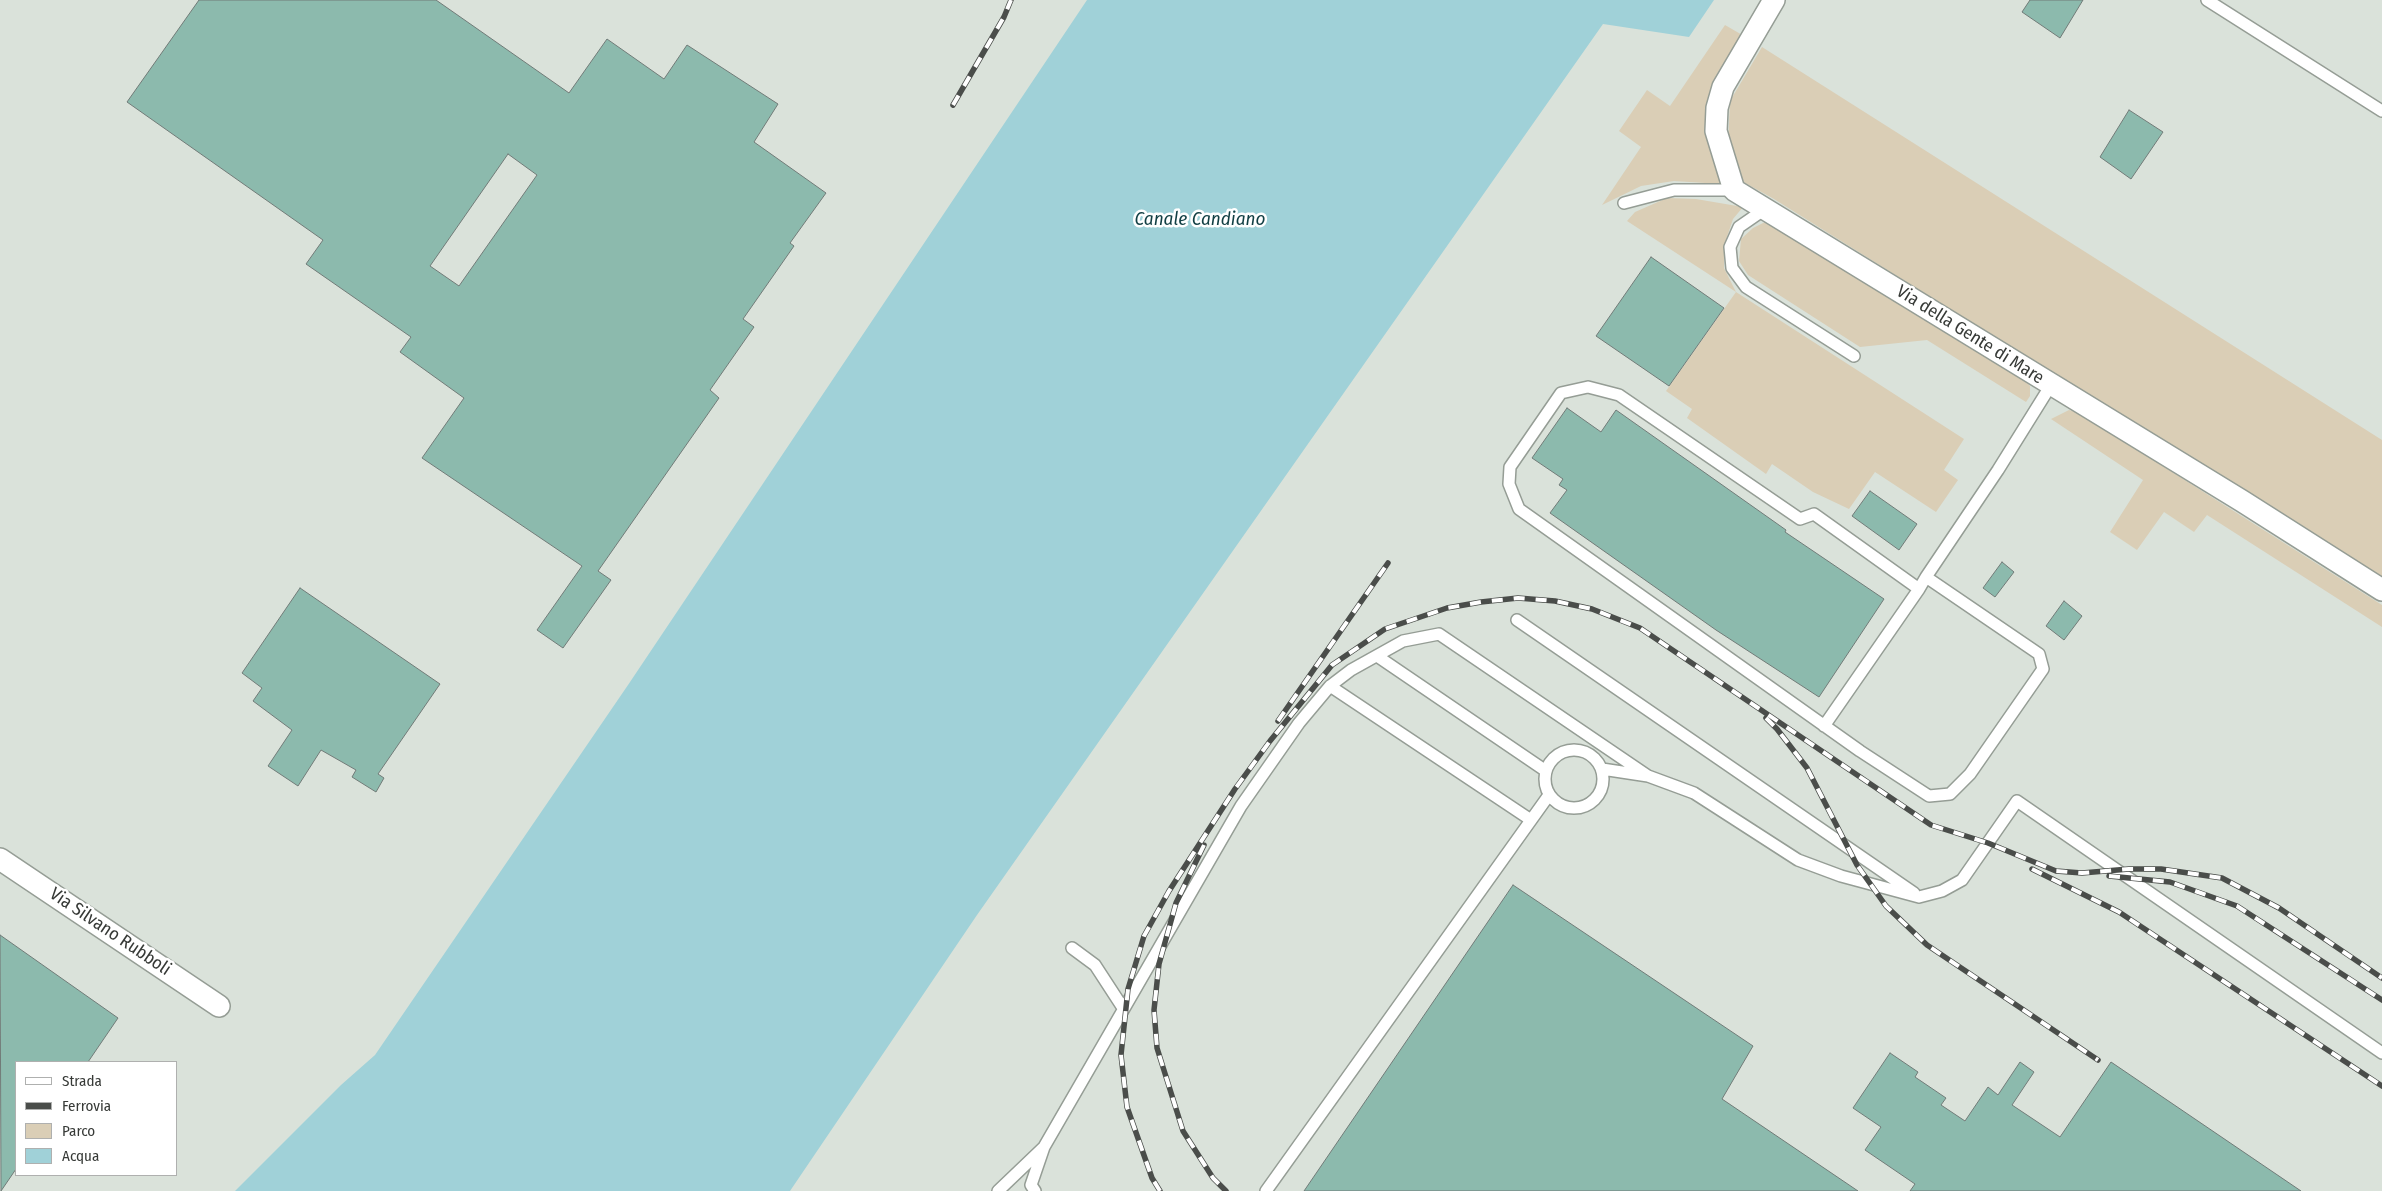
<!DOCTYPE html>
<html>
<head>
<meta charset="utf-8">
<style>
	body { margin:0 }
	#map { position:relative; width:2382px; height:1191px; overflow:hidden; background:#dae2da; font-family:"Fira Sans Condensed",sans-serif }
	canvas { display:block }
	.legend { position:absolute; left:15px; top:1061px; width:162px; height:115px; box-sizing:border-box; background:#fff; border:1px solid #afb0af; margin:0; padding:6px 9px; list-style:none; font-size:15px; color:#373a37 }
	.legend li { display:flex; align-items:center; gap:10px; height:25px }
	.legend b { width:25px; border:1px solid #afb0af }
</style>
</head>
<body>
<div id="map">
<canvas width="2382" height="1191"></canvas>
<ul class="legend">
<li><b style="height:6px;background:#fff"></b>Strada</li>
<li><b style="height:6px;background:#4a4d4a"></b>Ferrovia</li>
<li><b style="height:14px;background:#daceb6"></b>Parco</li>
<li><b style="height:14px;background:#a0d1d8"></b>Acqua</li>
</ul>
</div>
<script>
const ctx = document.querySelector('canvas').getContext('2d');
ctx.lineJoin = 'round';
function fill(path, color) { ctx.fillStyle = color; ctx.fill(path, 'evenodd'); }
const toPath = rows => new Path2D(rows.map(r => 'M' + r).join(''));
function stroke(path, color, width, dash) { ctx.strokeStyle = color; ctx.lineWidth = width; ctx.lineCap = dash ? 'butt' : 'round'; ctx.setLineDash(dash || []); ctx.stroke(path); }
function write(font, color, halo, rows, align = 'center') {
  ctx.font = font + ' "Fira Sans Condensed",sans-serif'; ctx.lineWidth = 5; ctx.setLineDash([]); ctx.textBaseline = 'middle'; ctx.strokeStyle = halo; ctx.fillStyle = color; for (const [text, x, y, turn = 0] of rows) {
    ctx.save(); ctx.translate(x, y); ctx.rotate((+turn || 0) * Math.PI / 180); ctx.textAlign = isNaN(turn) ? turn : align; if (halo) ctx.strokeText(text, 0, 0); ctx.fillText(text, 0, 0); ctx.restore();
  }
}
fill(toPath([
	[1725,25,1744,36,1718,72,1705,108,1710,142,1721,184,1674,181,1641,186,1602,205,1641,147,1619,131,1647,90,1670,106],
	[1762,47,2382,440,2382,580,1774,199,1736,178,1728,148,1730,101],
	[1667,198,1696,199,1743,207,1733,219,1724,246,1724,268,1736,292,1964,439,1944,470,1958,480,1936,512,1875,472,1849,509,1813,492,1772,464,1766,474,1687,418,1692,409,1666,391,1736,292,1627,221,1635,212],
	[1769,220,2026,381,2030,386,2030,396,2026,402,1927,340,1860,347,1748,275,1739,261,1741,239,1753,228],
	[2069,410,2079,413,2382,605,2382,627,2207,515,2194,532,2164,512,2137,550,2110,532,2143,480,2051,419]
]), '#daceb6');
fill(toPath([
	[1087,0,1714,0,1689,37,1603,24,977,915,790,1191,235,1191,341,1085,375,1055,628,685]
]), '#a0d1d8');
const building = toPath([
	[199,0,436,0,569,93,607,39,664,79,687,45,778,104,754,142,826,193,790,243,794,246,743,319,754,327,710,390,719,398,598,571,611,580,563,648,537,630,582,566,422,458,464,398,400,352,411,337,306,264,323,240,127,102,199,0],
	[508,154,537,175,459,286,430,266,508,154],
	[2030,0,2083,0,2060,38,2022,12,2030,0],
	[2129,110,2163,132,2131,179,2100,157,2129,110],
	[1651,257,1724,308,1669,386,1596,336,1651,257],
	[1567,408,1601,432,1616,410,1786,530,1785,532,1884,599,1819,697,1716,630,1550,513,1567,490,1559,485,1563,479,1532,458,1567,408],
	[1870,491,1917,524,1899,550,1852,516,1870,491],
	[2002,562,2014,572,1995,597,1983,588,2002,562],
	[300,588,440,684,378,774,384,778,376,792,352,777,356,770,321,750,298,786,268,766,292,730,253,701,262,688,242,673,300,588],
	[2064,601,2082,616,2064,640,2046,626,2064,601],
	[1513,885,1753,1046,1722,1099,1858,1191,1304,1191,1513,885],
	[0,935,118,1018,88,1062,16,1062,16,1169,1,1191,0,935],
	[1890,1053,1918,1072,1915,1077,1946,1098,1941,1105,1965,1121,1988,1087,1998,1095,2020,1062,2034,1072,2012,1105,2060,1137,2111,1062,2301,1191,1910,1191,1915,1184,1865,1150,1881,1127,1853,1108,1890,1053]
]);
fill(building, '#8cbaad');
stroke(building, '#717b78', 1);
const lane = toPath([
	[2207,0,2382,111],
	[1624,203,1674,190,1734,190],
	[1765,209,1739,227,1730,247,1732,268,1746,287,1854,356],
	[1926,577,2039,654,2043,669,1970,774,1950,794,1929,796,1860,751,1519,509,1509,484,1510,467,1561,393,1588,387,1619,395,1800,519,1814,514,1919,589,1926,577,1998,470,2051,385],
	[1517,620,1914,893],
	[1377,656,1546,771],
	[1330,686,1531,820],
	[1824,726,1919,589],
	'1545 779a29 29 0 1 1 58 0a29 29 0 1 1-58 0Z',
	[1602,769,1648,776,1694,793,1798,860,1841,876,1919,897,1942,891,1962,880,2017,801,2382,1053],
	[1072,948,1095,965,1123,1008],
	[998,1191,1043,1148],
	[1035,1191,1031,1185,1044,1147,1241,806,1299,723,1330,686,1351,670,1403,641,1439,634,1648,776],
	[1266,1191,1549,795]
]);
const street = toPath([
	[1774,0,1723,87,1717,108,1716,131,1734,190,2242,501,2382,590],
	[0,859,219,1006]
]);
stroke(lane, '#959d95', 14);
stroke(street, '#959d95', 24);
stroke(lane, '#fff', 11);
stroke(street, '#fff', 21);
const rail = toPath([
	[953,105,1004,17,1011,0],
	[1766,718,1777,729,1807,768,1857,865,1886,906,1927,945,2098,1060],
	[1278,721,1388,563],
	[1204,845,1176,903,1159,964,1154,1010,1157,1048,1183,1131,1213,1178,1226,1191],
	[2032,869,2119,912,2382,1086],
	[2109,876,2170,882,2237,906,2382,1000],
	[1160,1191,1152,1178,1127,1107,1121,1055,1128,989,1144,936,1169,891,1235,789,1270,741,1332,665,1385,629,1447,608,1481,602,1518,598,1555,601,1592,609,1640,628,1931,825,1988,843,2056,871,2082,873,2129,869,2161,869,2222,878,2279,908,2382,978]
]);
stroke(rail, '#4a4d4a', 5.5);
stroke(rail, '#fff', 4, [11]);
write('18px', '#373a37', '#fff', [
	["Via della Gente di Mare",1970,335,32],
	["Via Silvano Rubboli",110,932,34]
]);
write('italic 19px', '#113f44', '#fff', [
	["Canale Candiano",1200,220]
]);
</script>
</body>
</html>
